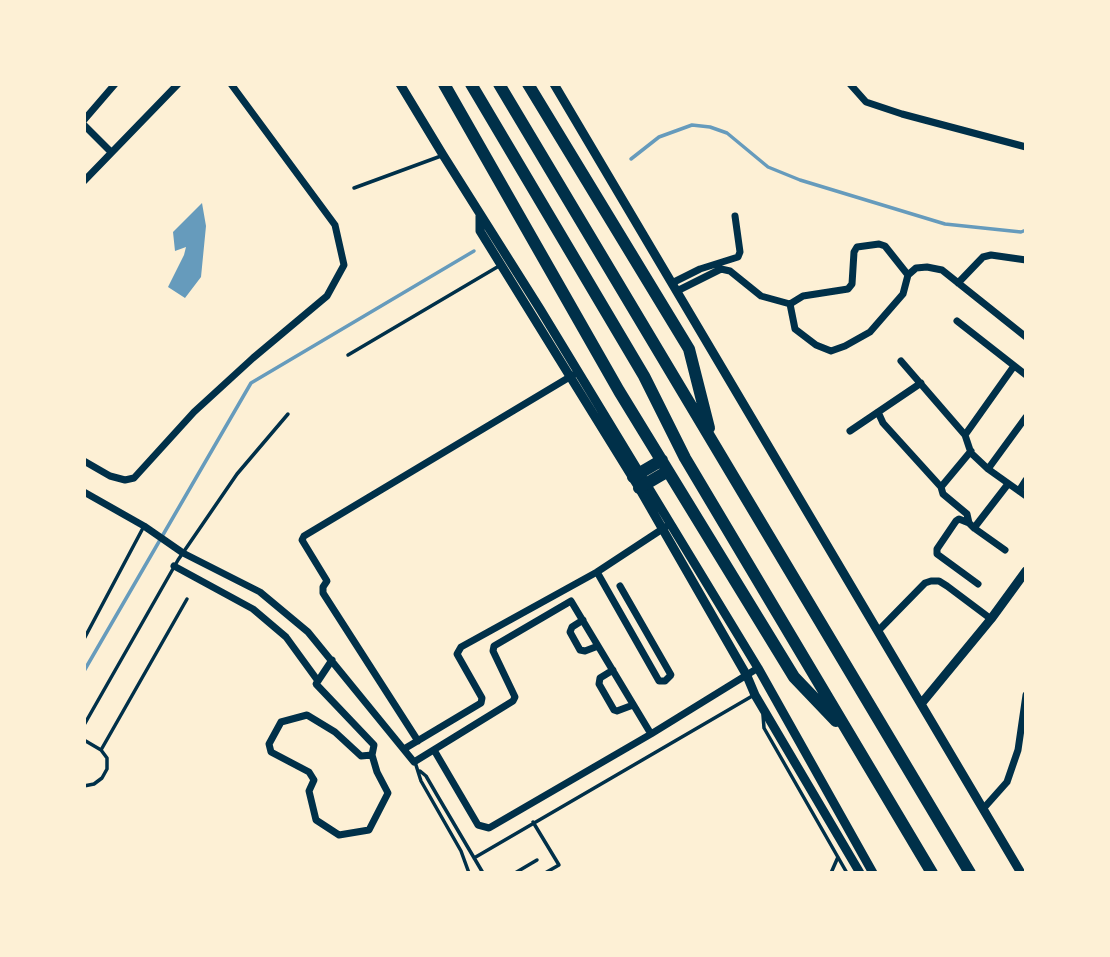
<!DOCTYPE html>
<html>
<head>
<meta charset="utf-8">
<style>
	body { margin:0 }
	#map { position:relative; width:1110px; height:957px; overflow:hidden; background:#fdf0d5; font-family:"Fira Sans Condensed",sans-serif }
	canvas { display:block }
	.frame { position:absolute; inset:0; border:86px solid #fdf0d5; pointer-events:none }
</style>
</head>
<body>
<div id="map">
<canvas width="1110" height="957"></canvas>
<div class="frame"></div>
</div>
<script>
const ctx = document.querySelector('canvas').getContext('2d');
ctx.lineJoin = 'round';
function fill(path, color) { ctx.fillStyle = color; ctx.fill(path, 'evenodd'); }
const toPath = rows => new Path2D(rows.map(r => 'M' + r).join(''));
function stroke(path, color, width, dash) { ctx.strokeStyle = color; ctx.lineWidth = width; ctx.lineCap = dash ? 'butt' : 'round'; ctx.setLineDash(dash || []); ctx.stroke(path); }
fill(toPath([
	[202,203,206,226,201,277,185,298,168,287,184,255,186,247,175,251,173,232]
]), '#669bbc');
stroke(toPath([
	[631,159,659,137,692,125,710,127,727,133,768,167,800,180,945,224,1021,232,1026,230],
	[84,671,251,383,474,251]
]), '#669bbc', 3.5);
stroke(toPath([
	[354,188,441,156],
	[348,355,499,266],
	[84,639,143,528],
	[763,715,764,728,847,873],
	[84,725,178,560,237,474,288,414],
	[84,740,101,750,107,758,107,769,102,778,94,784,84,786],
	[101,750,187,599],
	[415,762,421,781,461,851,469,873],
	[420,771,426,776,437,795,483,873],
	[533,822,559,865,545,873],
	[474,858,754,695],
	[515,873,537,860],
	[831,873,838,857]
]), '#003049', 3.5);
stroke(toPath([
	[850,84,866,102,902,114,1026,147],
	[84,120,115,84],
	[84,125,111,152],
	[84,181,178,84],
	[672,283,700,269,738,257,740,252,735,216],
	[958,283,983,257,991,255,1026,260],
	[677,291,721,269,730,271,761,296,790,304,795,329,816,345,831,351,845,346,870,332,903,294,908,275,916,268,927,267,942,270,1026,337],
	[790,304,803,296,848,289,852,284,854,252,857,247,879,244,885,246,908,275],
	[957,321,1026,375],
	[901,361,965,435,971,453,988,469,1026,496],
	[878,412,883,423,941,487],
	[850,431,921,383],
	[965,435,1014,366],
	[971,451,941,487,943,494,967,514,969,523,974,528],
	[84,461,110,476,125,480,134,478,194,412,253,358,327,296,344,265,335,225,231,84],
	[988,469,1026,417],
	[1019,491,1026,480],
	[84,492,144,526,183,553,260,592,308,632,414,762,513,701,515,697,493,651,494,646,571,601,651,734,758,668],
	[969,523,959,519,956,521,937,549,937,554,978,584],
	[1005,550,974,528,1008,484],
	[174,566,253,609,286,637,318,681],
	[597,572,659,681,665,681,671,675,620,586],
	[583,620,572,627,570,632,580,650,585,651,598,646],
	[878,631,925,583,931,581,939,581,947,586,991,619],
	[332,660,316,684,374,745,372,755,377,772,388,793,369,830,339,835,316,820,309,791,314,780,309,772,271,752,269,744,281,722,307,715,335,732,361,756,372,755],
	[613,670,600,678,599,684,614,710,617,711,633,705],
	[418,741,323,593,323,587,327,581,302,540,304,536,573,375],
	[404,749,481,703,482,698,457,654,461,647,597,572,670,524],
	[434,750,478,825,489,828,651,734],
	[983,809,1007,782,1018,750,1026,695]
]), '#003049', 7);
stroke(toPath([
	[400,84,443,155,540,309,758,668,873,873],
	[554,84,1021,873],
	[480,216,480,231,639,488,747,676,755,695,860,873],
	[921,704,991,619,1026,571]
]), '#003049', 9);
stroke(toPath([
	[444,84,619,391,794,677,836,721],
	[471,84,644,376,685,458,932,873],
	[499,84,970,873],
	[528,84,689,349,709,428],
	[633,477,662,460],
	[639,488,668,471]
]), '#003049', 12);
</script>
</body>
</html>
